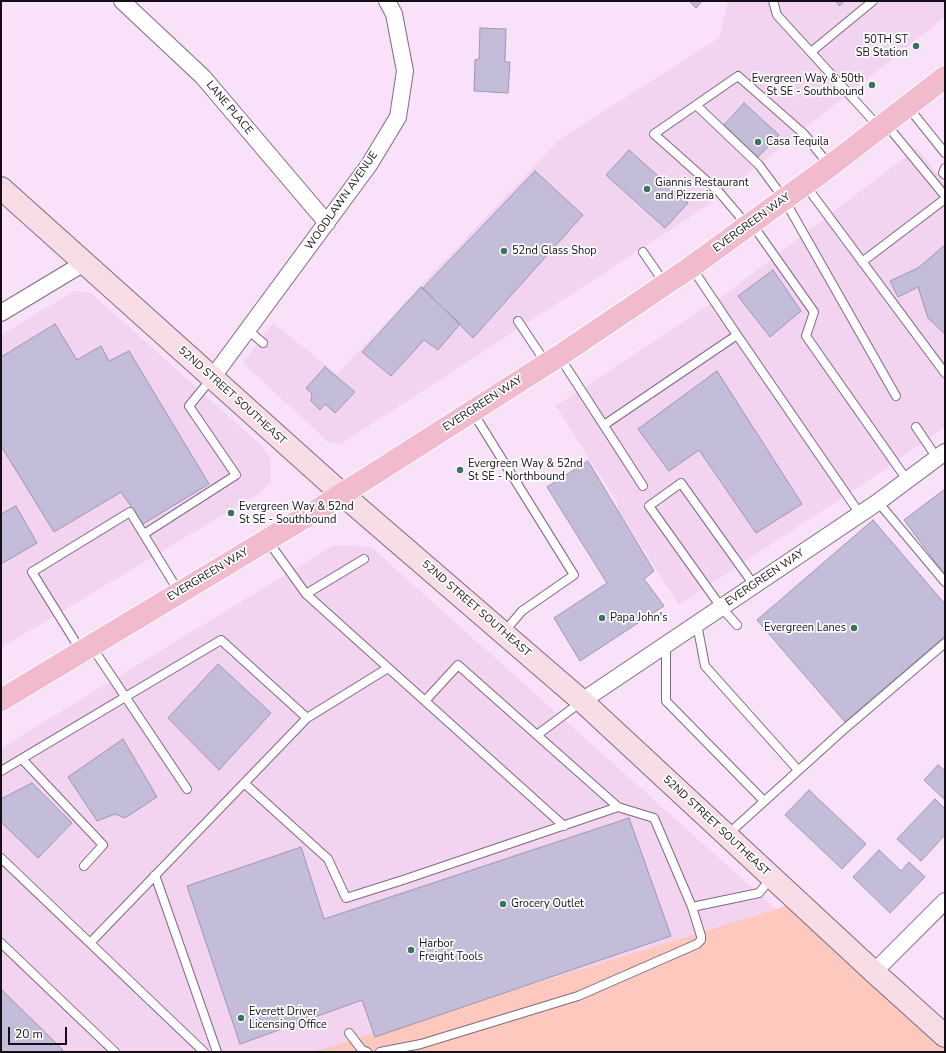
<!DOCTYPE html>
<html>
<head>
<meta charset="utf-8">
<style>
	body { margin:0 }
	#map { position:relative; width:946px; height:1053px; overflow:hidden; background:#f9e2f9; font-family:"Nunito Sans",sans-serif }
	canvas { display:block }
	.frame { position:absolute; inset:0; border:2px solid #160e16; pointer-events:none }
	.scale { position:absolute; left:8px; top:1027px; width:59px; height:18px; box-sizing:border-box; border:2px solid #160e16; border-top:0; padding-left:5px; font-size:12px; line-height:14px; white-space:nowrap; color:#160e16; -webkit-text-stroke:3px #fff; paint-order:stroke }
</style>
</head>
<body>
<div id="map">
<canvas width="946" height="1053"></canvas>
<div class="frame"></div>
<div class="scale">20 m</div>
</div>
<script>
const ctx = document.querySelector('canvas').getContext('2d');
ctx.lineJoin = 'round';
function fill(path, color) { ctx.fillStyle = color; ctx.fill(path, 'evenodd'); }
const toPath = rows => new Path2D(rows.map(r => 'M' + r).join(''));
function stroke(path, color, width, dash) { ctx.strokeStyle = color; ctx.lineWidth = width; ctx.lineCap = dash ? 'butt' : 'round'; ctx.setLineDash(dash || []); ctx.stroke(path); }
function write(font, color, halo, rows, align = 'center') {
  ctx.font = font + ' "Nunito Sans",sans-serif'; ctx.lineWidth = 3.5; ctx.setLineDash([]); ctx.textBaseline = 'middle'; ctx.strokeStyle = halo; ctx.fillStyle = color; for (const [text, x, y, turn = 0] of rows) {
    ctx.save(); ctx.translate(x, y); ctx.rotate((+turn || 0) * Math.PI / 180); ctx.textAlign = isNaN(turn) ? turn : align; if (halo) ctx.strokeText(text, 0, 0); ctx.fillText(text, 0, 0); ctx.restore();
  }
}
fill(toPath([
	[728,1,945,1,945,17,707,206,341,444,327,441,243,363,273,323,337,374,560,139,719,38],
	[917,148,945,184,945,427,872,478,679,605,618,510,618,504,556,406,724,295],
	[74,291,91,293,263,447,271,460,271,482,261,492,1,648,1,335],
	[334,545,371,547,776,909,312,1052,1,1052,1,748]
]), '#f2d4f1');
fill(toPath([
	[799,902,945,1036,945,1052,312,1052]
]), '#fdc8be');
const building = toPath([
	[689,1,702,1,696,8,689,1],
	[836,1,845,1,839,6,836,1],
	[480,28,506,29,505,62,510,62,508,93,474,91,475,60,479,59,480,28],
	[744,103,779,135,758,157,724,125,744,103],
	[629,150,688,203,665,228,606,175,629,150],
	[535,171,583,215,473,338,423,288,535,171],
	[945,245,945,334,928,318,918,287,898,297,890,281,918,268,945,245],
	[773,270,801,311,770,337,738,296,773,270],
	[421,287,460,324,438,350,424,340,391,376,362,352,421,287],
	[55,324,77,360,101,346,109,361,129,351,209,484,143,524,121,492,54,532,1,446,1,357,55,324],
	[325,367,355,392,335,413,325,404,320,410,311,401,312,394,306,388,325,367],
	[717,371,802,504,756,533,699,450,669,471,638,429,717,371],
	[588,461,654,571,644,579,664,606,580,661,554,618,607,583,547,487,588,461],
	[945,489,945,575,904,520,945,489],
	[16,506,37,543,1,564,1,514,16,506],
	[873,520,945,604,945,636,845,722,757,620,873,520],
	[218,664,271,713,219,770,168,718,218,664],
	[123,739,157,797,125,818,115,814,97,821,68,777,123,739],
	[938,765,945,771,945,800,924,780,938,765],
	[32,783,72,823,38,858,1,822,1,799,32,783],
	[809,790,866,844,842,869,785,815,809,790],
	[935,799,945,809,945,835,921,861,897,839,935,799],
	[629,818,671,936,375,1037,362,1000,240,1044,187,886,301,847,324,919,629,818],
	[879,850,901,871,909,862,925,877,890,913,853,877,879,850],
	[1,989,63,1050,61,1052,1,1052,1,989]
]);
fill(building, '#c3bdd9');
stroke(building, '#9d97b2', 1);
const lane = toPath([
	[773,1,777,15,879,127],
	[811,52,873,1],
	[696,105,759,165,784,199,896,396],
	[908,107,945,153],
	[886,124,945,196],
	[945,168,943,173,945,175],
	[806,186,945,373],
	[752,224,814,312,806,336,907,480],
	[747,225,719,192,654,134,738,76,804,134,829,165],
	[643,252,665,284],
	[862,262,945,199],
	[692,268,737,335],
	[518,321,546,363],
	[248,330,263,343],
	[559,356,643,486],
	[472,411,574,575,522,611,504,632],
	[604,425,737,335,860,514],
	[916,427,937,458],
	[878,502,945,582],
	[144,534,236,475,189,406,211,379],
	[268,541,306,594,564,826],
	[306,594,364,559],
	[697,624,705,666,798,770],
	[737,625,721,607,649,506,681,483,754,585],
	[666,645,666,701,764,801],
	[92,647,187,789],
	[81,651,32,572,130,512,179,592],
	[425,701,458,665,618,807,654,818,692,907,759,893,771,878],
	[537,735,581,702],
	[22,759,103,845,84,866],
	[1,771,221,640,307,718],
	[244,783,328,859,346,898,403,880,618,807],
	[727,835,841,732,945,643],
	[1,858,204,1052],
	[155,875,217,1052],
	[1,943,115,1052],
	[90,943,307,718,388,668],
	[349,1033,362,1050,367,1052],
	[380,1052,421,1044,578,996,697,944,701,940,701,936,692,907]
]);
const street = toPath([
	[122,1,203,77,327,223],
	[1,313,84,263],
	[212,378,369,165,398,117,405,71,394,14,387,1],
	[582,701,878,502,945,452],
	[874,972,945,901]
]);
const secondary = toPath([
	[1,188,342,494,582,701,874,972,945,1036]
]);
const primary = toPath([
	[1,700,317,510,559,356,691,267,830,166,945,77]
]);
stroke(lane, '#7e6a7e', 10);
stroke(street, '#7e6a7e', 18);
stroke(secondary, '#7e6a7e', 24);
stroke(primary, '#fff', 24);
stroke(lane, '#fff', 8);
stroke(street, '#fff', 16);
stroke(secondary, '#f8dce6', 22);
stroke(primary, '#f1bacd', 22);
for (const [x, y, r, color] of [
	[916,46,4,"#377561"],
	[872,85,4,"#377561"],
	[758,142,4,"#377561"],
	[647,189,4,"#377561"],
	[504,251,4,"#377561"],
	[460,470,4,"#377561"],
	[231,513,4,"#377561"],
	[602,618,4,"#377561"],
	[854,628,4,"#377561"],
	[503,904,4,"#377561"],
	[411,950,4,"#377561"],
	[241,1018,4,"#377561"]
]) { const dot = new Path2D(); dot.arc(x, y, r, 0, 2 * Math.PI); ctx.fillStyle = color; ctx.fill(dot); stroke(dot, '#fff', 1.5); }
write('11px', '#160e16', '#fff', [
	["50TH ST",908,40,"right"],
	["SB Station",908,53,"right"],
	["Evergreen Way & 50th",864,79,"right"],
	["St SE - Southbound",864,92,"right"],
	["Casa Tequila",766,142],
	["Giannis Restaurant",655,183],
	["and Pizzeria",655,196],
	["52nd Glass Shop",512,251],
	["Evergreen Way & 52nd",468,464],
	["St SE - Northbound",468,477],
	["Evergreen Way & 52nd",239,507],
	["St SE - Southbound",239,520],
	["Papa John's",610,618],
	["Evergreen Lanes",846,628,"right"],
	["Grocery Outlet",511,904],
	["Harbor",419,944],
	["Freight Tools",419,957],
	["Everett Driver",249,1012],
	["Licensing Office",249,1025]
], 'left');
write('11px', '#160e16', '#fff', [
	["LANE PLACE",229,108,50],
	["WOODLAWN AVENUE",342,201,-55],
	["EVERGREEN WAY",752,223,-36],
	["52ND STREET SOUTHEAST",232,396,42],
	["EVERGREEN WAY",483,404,-33],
	["EVERGREEN WAY",208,575,-31],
	["EVERGREEN WAY",765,578,-34],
	["52ND STREET SOUTHEAST",476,609,41],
	["52ND STREET SOUTHEAST",716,826,43]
]);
</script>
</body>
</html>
